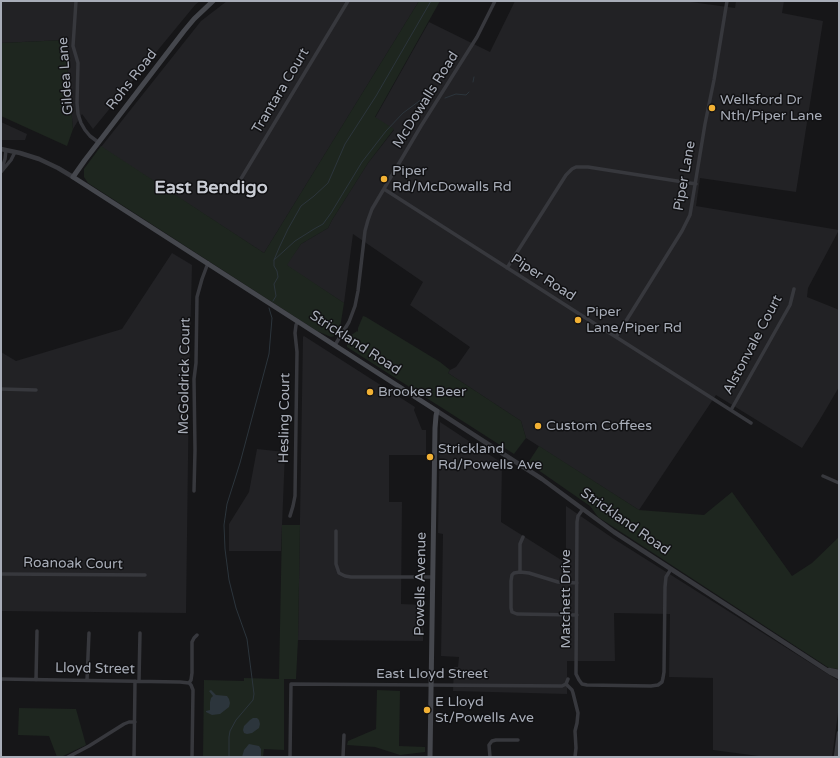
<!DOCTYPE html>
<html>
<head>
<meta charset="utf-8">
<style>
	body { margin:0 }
	#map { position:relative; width:840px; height:758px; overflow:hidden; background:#161618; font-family:"Varela Round",sans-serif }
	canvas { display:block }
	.frame { position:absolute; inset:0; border:2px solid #a8adb8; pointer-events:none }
</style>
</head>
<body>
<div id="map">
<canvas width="840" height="758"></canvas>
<div class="frame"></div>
</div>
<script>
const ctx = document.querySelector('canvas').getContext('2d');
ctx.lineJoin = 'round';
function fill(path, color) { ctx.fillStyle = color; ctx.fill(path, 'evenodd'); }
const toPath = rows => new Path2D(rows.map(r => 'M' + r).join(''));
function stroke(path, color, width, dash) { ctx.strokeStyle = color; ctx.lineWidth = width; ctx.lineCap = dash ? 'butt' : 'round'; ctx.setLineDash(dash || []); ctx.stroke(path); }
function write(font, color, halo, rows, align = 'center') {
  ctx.font = font + ' "Varela Round",sans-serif'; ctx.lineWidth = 3; ctx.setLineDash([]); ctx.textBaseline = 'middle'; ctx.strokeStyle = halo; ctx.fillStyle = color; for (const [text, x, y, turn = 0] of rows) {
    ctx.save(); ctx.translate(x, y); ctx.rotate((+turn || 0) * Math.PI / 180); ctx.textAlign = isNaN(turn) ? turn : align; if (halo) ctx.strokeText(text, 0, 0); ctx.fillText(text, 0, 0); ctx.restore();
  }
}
fill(toPath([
	[1,1,200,1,195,5,93,129,82,114,73,129,65,40,1,43],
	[227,1,419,1,264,253,101,147,201,21],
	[515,1,684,1,735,8,736,1,784,1,782,13,823,21,796,192,700,178,696,206,839,230,808,288,807,297,832,307,839,310,839,387,819,421,802,448,716,395,639,510,526,438,521,421,448,373,450,370,456,367,470,347,410,305,423,282,353,234,344,303,286,265,301,244,328,228,332,220,368,163,394,130,375,118,429,22,490,52],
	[1,122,27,134,25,140,1,140],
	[172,253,192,265,189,382,186,613,1,611,1,352,16,361,122,329],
	[304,336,415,407,414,410,422,430,426,430,426,455,389,455,389,502,402,502,401,604,424,605,423,641,298,640,303,337],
	[440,422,502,463,501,522,566,563,566,506,614,539,839,681,839,706,832,757,766,757,713,750,713,678,669,677,670,614,614,613,615,661,567,661,567,694,453,691,454,667,458,667,459,657,441,656,443,534,438,533],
	[257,449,285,452,281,551,229,551,229,524,249,492]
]), '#222225');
fill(toPath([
	[419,1,440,1,375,117,394,129,368,163,332,220,328,228,301,244,287,265,344,303,340,328,337,335,331,337,317,331,88,183,84,177,84,169,101,146,264,253],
	[65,40,73,129,67,146,1,116,1,43],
	[363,316,366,317,440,362,450,370,448,373,521,421,526,438,514,454,347,347,347,338,357,331,358,332,358,328],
	[539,446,639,510,704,515,732,492,792,576,812,563,839,537,839,668,838,669,829,668,598,517,590,506,528,463],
	[282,525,300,525,298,640,296,679,284,679,284,750,264,749,263,757,203,757,204,680,244,681,244,678,279,679],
	[377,690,400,691,399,746,425,747,425,752,400,755,375,747,347,745,348,741,376,729],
	[19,708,76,709,86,745,61,757,57,757,49,736,18,735]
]), '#1e261f');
fill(toPath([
	[211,690,216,695,227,696,229,699,230,703,229,707,220,714,212,715,206,712,206,711,210,710,210,702,211,698,213,696,209,691],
	[253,718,257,718,259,720,260,724,259,728,252,733,247,734,244,733,243,730,244,726,250,720],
	[249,744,259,746,261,749,261,757,242,757,244,750]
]), '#2c353c');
stroke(toPath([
	[473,82,474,77],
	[445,98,456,94,466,95,469,92],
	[274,260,279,248,288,229,301,206,314,196,328,183,335,167,345,144,376,96,431,1],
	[273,301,276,296,274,284,278,277,277,271,274,266,274,260,295,241,314,229,323,224,331,213,362,162,386,131,403,113,422,99,431,98],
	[229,757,229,737,230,731,236,720,253,700,254,694,247,639,236,608,229,580,225,549,224,525,227,504,240,463,269,354,272,318,269,308]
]), '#2c353c', 1);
stroke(toPath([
	[76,1,73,46,78,63,77,103,78,114,81,123,85,130,90,136,98,142],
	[1,171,5,159,6,150],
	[1,172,11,160,15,152],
	[384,189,581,315,616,337,751,423],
	[233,192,348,1],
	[507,268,566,175,572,169,576,167,588,167,696,184],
	[616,337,682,231,690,215,705,124,714,80,727,1],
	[335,345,349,322,355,306,358,291,365,231,368,220,372,209,421,126,477,37,495,1],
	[1,389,36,390],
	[731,410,790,305,794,289],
	[823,476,839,483],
	[194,491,195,450,194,379,196,363,197,297,202,279,208,263],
	[583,509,578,516,577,522,576,674,579,680,582,684,587,685,651,686,658,685,662,682,663,678,664,672,665,587,666,577,671,569],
	[290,516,293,506,295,496,297,352,295,333,296,325,298,321],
	[336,531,336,564,339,573,345,576,351,577,433,577],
	[520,572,520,544,523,537],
	[1,574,145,575],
	[577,583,558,582,529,573,520,572,514,573,512,575,511,581,511,608,512,612,517,614,577,615],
	[1,679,180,682,189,683],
	[36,680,37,631],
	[87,680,89,633],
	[139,681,140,633],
	[189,683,191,685,193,690,192,757],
	[189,683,191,680,192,673,192,642,194,638,197,635],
	[566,684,572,690,573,693,578,713,577,723,575,731,576,748,575,757],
	[566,684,568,679],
	[68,757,89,746,124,724,129,722,135,722],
	[134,757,135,681],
	[290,757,291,684,562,686,566,684],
	[343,757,344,735],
	[490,757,489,745,492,741,496,740,518,740]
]), '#37383d', 3.5);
stroke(toPath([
	[1,149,20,153,39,159,58,168,73,177],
	[437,411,542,479,614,532,831,673,839,677],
	[829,670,839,672],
	[836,757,839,733]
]), '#37383d', 4.5);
stroke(toPath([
	[213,1,194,19,184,31,85,160,73,177,437,411,436,416,435,428,430,757]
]), '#45474d', 5);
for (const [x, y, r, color] of [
	[712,108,4,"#f2b134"],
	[384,179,4,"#f2b134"],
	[578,320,4,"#f2b134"],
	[370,392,4,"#f2b134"],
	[538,426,4,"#f2b134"],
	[430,457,4,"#f2b134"],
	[427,710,4,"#f2b134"]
]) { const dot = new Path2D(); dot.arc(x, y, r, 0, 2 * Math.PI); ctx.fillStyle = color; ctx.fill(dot); stroke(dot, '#111113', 1.5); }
write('14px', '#a8adb8', '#111113', [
	["Gildea Lane",66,76,-94],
	["Rohs Road",132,80,-52],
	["Trantara Court",281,91,-59],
	["McDowalls Road",426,100,-58],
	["Piper Lane",685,176,-80],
	["Piper Road",543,278,33],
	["Strickland Road",355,343,33],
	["Alstonvale Court",753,345,-62],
	["McGoldrick Court",185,376,-89],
	["Hesling Court",285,418,-89],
	["Strickland Road",625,522,35],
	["Roanoak Court",73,564,1],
	["Powells Avenue",421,584,-89],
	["Matchett Drive",566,599,-90],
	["Lloyd Street",95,669,1],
	["East Lloyd Street",432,674]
]);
write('14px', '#a8adb8', '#111113', [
	["Wellsford Dr",720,100],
	["Nth/Piper Lane",720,116],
	["Piper",392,171],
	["Rd/McDowalls Rd",392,187],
	["Piper",586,312],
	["Lane/Piper Rd",586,328],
	["Brookes Beer",378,392],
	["Custom Coffees",546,426],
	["Strickland",438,449],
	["Rd/Powells Ave",438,465],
	["E Lloyd",435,702],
	["St/Powells Ave",435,718]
], 'left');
write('bold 18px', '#c9ccd4', '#111113', [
	["East Bendigo",211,188]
]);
</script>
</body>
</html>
